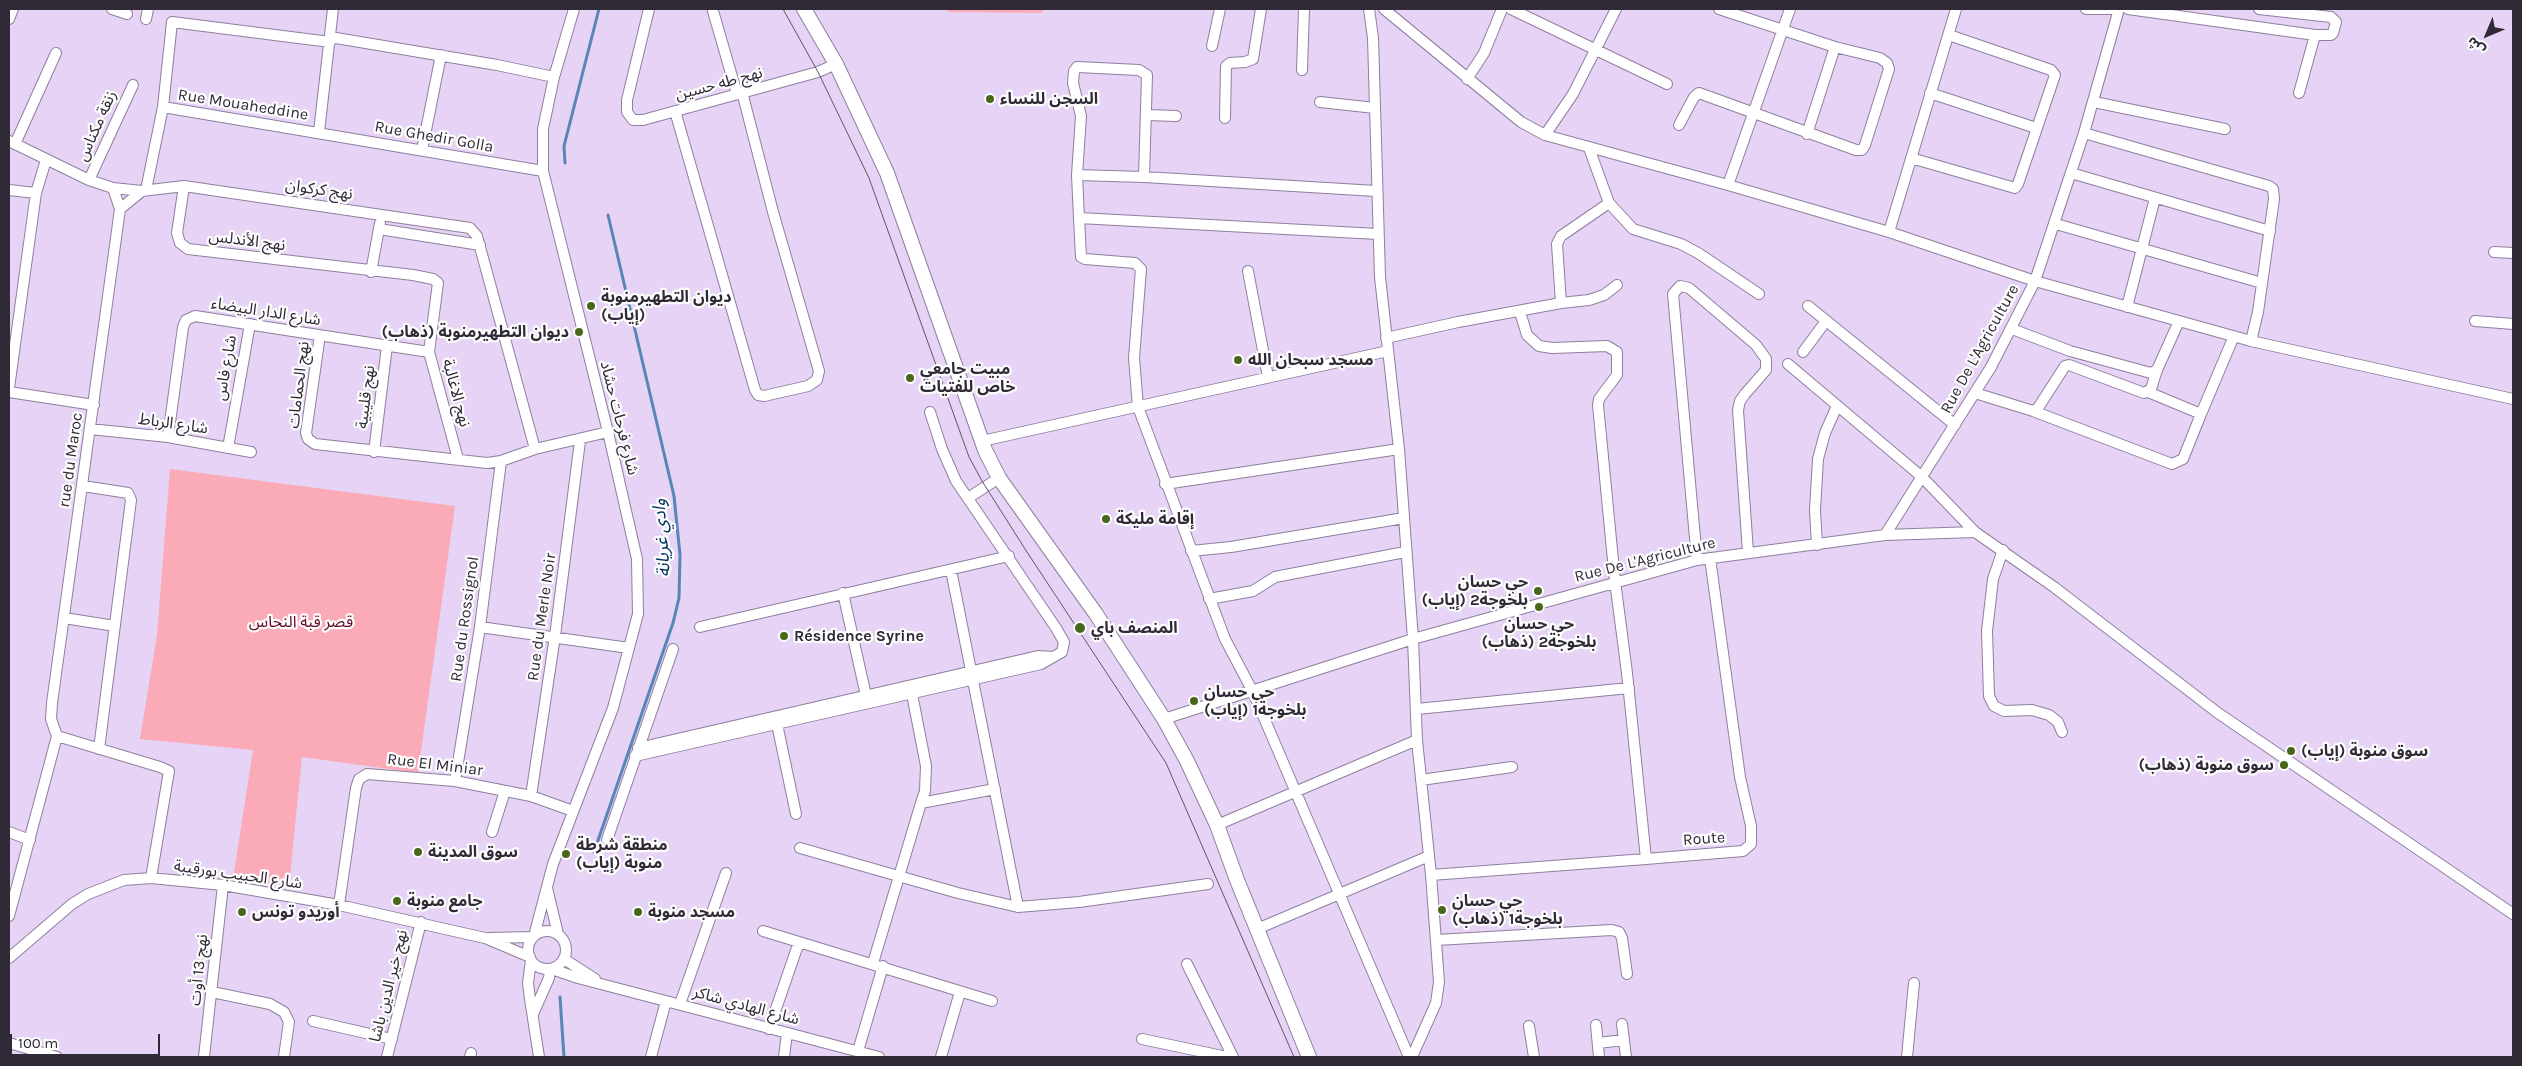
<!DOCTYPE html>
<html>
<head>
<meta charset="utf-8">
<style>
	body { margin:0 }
	#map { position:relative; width:2522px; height:1066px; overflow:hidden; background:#e6d3f5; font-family:Karla,"Noto Sans Arabic",sans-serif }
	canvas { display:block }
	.frame { position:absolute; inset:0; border:10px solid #302936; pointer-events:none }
	.north { position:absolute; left:2462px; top:10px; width:50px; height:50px; -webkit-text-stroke:4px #fdfdfd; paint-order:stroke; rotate:225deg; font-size:14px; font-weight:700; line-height:20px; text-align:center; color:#302936 }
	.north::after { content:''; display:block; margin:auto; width:18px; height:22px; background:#302936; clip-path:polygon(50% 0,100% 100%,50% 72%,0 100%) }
	.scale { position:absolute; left:10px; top:1034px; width:150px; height:22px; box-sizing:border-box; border:2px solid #302936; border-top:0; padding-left:6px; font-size:15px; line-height:18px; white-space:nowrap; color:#302936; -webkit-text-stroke:4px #fdfdfd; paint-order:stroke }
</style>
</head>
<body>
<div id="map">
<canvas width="2522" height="1066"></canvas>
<div class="frame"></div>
<div class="north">ش</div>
<div class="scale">100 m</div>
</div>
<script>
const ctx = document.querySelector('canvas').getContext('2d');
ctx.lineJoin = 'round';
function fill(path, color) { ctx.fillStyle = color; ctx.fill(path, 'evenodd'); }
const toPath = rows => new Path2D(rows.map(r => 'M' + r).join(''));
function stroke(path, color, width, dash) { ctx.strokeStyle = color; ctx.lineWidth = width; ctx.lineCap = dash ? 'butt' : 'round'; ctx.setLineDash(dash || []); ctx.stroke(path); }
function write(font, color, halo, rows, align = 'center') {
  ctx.font = font + ' Karla,"Noto Sans Arabic",sans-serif'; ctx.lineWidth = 4.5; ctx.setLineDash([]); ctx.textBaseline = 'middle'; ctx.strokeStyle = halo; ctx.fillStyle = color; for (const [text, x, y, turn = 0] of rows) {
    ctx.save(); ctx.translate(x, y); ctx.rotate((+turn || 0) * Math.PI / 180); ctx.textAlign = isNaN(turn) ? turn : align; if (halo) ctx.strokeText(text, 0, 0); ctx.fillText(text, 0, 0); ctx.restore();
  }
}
fill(toPath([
	[948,9,1043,9,1042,13,948,12],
	[170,469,455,506,418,773,302,757,289,886,233,879,253,750,140,739,157,635]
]), '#faabb7');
stroke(toPath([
	[565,163,564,146,599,9],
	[594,852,673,623,679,598,680,555,674,496,608,215],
	[560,997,564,1057]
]), '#5985b8', 3);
const minor = toPath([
	[112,9,127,14],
	[649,9,627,100,627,112,633,120,643,120,818,72,836,64],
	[1369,9,1373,38,1380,277,1399,449,1413,639,1417,740,1431,875,1439,982,1436,1003,1412,1057],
	[1384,9,1521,122,1545,135,1728,185,1889,232,2035,281,2251,341,2513,399],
	[1511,9,1667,84],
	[2086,9,2112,9],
	[2128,9,2315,35,2331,35,2333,33,2336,22,2331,17,2259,9],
	[713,11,737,94],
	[9,19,13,9],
	[146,19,148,9],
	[330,37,497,65,554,77],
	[1212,46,1220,9],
	[1302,70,1304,9],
	[1467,79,1484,53,1502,9],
	[1930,93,2036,128],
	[2299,93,2315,35],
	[1320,102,1375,108],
	[2094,102,2225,129],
	[163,107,543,171],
	[675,111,755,390,758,395,764,396,808,386,817,380,819,371,773,212,742,92],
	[1147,115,1176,116],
	[1225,118,1226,66,1230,63,1245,62,1253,59,1261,9],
	[1679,125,1694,97,1699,93,1856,150,1862,150,1865,145,1889,69,1887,63,1880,58,1835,47,1719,9],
	[319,132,333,9],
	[2084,133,2269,186,2273,189,2274,199,2258,312,2251,341],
	[1807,134,1835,47],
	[1545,135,1573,94,1616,9],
	[9,141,89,180,113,188,142,191,184,186,470,228,477,236,535,449],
	[15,144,56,53],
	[1589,148,1609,203,1633,229,1681,244,1698,253,1759,294],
	[422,150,441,55],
	[1911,158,2015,188,2018,184,2055,75,2051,70,1949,35],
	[2071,173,2270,231],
	[1077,175,1144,177,1376,191],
	[89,180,133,85],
	[1728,185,1790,9],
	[184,186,177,233,180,243,188,249,413,275,433,279,438,283,429,352,458,459],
	[9,190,36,193],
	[146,190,163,107,172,22,330,42],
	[120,209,142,191],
	[1079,218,1077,175,1081,116,1073,83,1074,71,1077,67,1139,70,1147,75,1144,177],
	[2056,224,2262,283],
	[379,229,480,245],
	[1889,232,1956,9],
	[1378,234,1079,218,1081,257,1085,259,1135,263,1141,269,1134,358,1138,407,1225,639,1253,692,1409,1057],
	[2494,252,2513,253],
	[1248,271,1268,377],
	[371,272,380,223],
	[1561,303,1557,244,1561,236,1609,203],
	[1808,306,1955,425],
	[2127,307,2155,198],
	[1520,312,1527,335,1539,346,1552,348,1607,346,1617,352,1617,375,1599,399,1598,405,1615,581,1627,673,1646,859,1743,851,1751,844,1751,826,1740,777,1710,558],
	[2475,321,2513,324],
	[2012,329,2070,351,2151,373,2157,370,2179,321],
	[320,335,306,433,308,439,315,444,487,463,501,461,535,449,608,432],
	[1386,338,1458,322,1561,303,1589,300,1604,295,1617,285],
	[1803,352,1826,321],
	[1788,364,1922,477,1975,532],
	[9,388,36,193,46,160],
	[9,392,94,405],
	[2148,392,2201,414,2234,336],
	[1975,393,2033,411,2038,408,2065,366,2069,365,2144,393,2151,389,2157,370],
	[2033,411,2172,464,2183,459,2201,414],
	[90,429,168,437,251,452],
	[168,437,183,327,186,320,195,316,429,352],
	[982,441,1388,351],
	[228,448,250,324],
	[374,452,387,346],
	[1165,484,1399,449],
	[83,486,128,493,131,500,99,749],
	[968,498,999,478],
	[1885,535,1991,367,2035,281,2084,133,2119,9],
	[1817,545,1815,510,1818,459,1825,433,1837,406],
	[2003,550,1993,579,1987,631,1989,696,1994,706,2004,711,2032,710,2049,715,2058,722,2062,732],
	[1191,551,1231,547,1404,518],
	[1697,560,1673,294,1680,286,1689,288,1756,345,1766,359,1766,370,1745,394,1740,401,1738,410,1748,552],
	[951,570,1018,907],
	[843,593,867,700],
	[1209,599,1253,591,1275,577,1405,552],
	[64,618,115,626],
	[480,627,629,648],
	[700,627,1009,556],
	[911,689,926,766,925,791,921,803,995,789],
	[1417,709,1629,688],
	[1164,719,1413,639,1697,560,1885,535,1975,532,2054,587,2218,713,2513,914],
	[777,724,796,814],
	[57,736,51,719,52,703,120,209,113,188],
	[57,736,160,767,169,771,151,878],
	[638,748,1038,656,1053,657],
	[635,756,1041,664,1062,652,1064,642,1056,628,956,481,942,449,930,412],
	[1421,780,1512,767],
	[455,781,480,627,501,461],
	[531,796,555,636,580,441],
	[1217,825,1417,740],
	[9,832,30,840],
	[492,832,505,791],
	[607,840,673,649],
	[800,848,958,893,1018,907,1079,902,1208,884],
	[1431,875,1646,859],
	[547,888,558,934],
	[339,905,356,788,359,779,367,774,455,781,531,796,573,811],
	[9,916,57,736],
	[1257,929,1429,856],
	'528 950a19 19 0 1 1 38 0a19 19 0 1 1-38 0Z',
	[763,931,992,1001],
	[534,936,553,864,613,708,638,614,637,559,608,432,543,171,543,129,554,77,574,9],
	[489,938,532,937],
	[1436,940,1612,930,1619,932,1622,938,1627,974],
	[9,958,72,904,88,894,124,880,151,878,223,885,339,905,485,938,530,957],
	[564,959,595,979],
	[531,960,528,983,530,999,539,1057],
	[873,963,921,803],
	[1187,964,1233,1057],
	[552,969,578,978,879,1057],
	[212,992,270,1004,284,1012,289,1022,284,1057],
	[680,1004,726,873],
	[533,1014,549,978,550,970],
	[313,1021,392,1039],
	[1622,1024,1626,1057],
	[1596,1025,1599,1057],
	[1529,1026,1534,1057],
	[769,1029,799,942],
	[1142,1039,1227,1057],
	[9,1043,57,1057],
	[1598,1043,1624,1040],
	[858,1051,883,966],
	[204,1057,223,885],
	[387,1057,421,922],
	[470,1057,471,1053],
	[651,1057,666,1001],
	[784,1057,787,1033],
	[941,1057,960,992],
	[1907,1057,1914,983]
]);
const major = toPath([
	[804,9,836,64,887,173,985,450,999,478,1096,614,1164,719,1187,761,1217,825,1237,880,1309,1057]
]);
stroke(minor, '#8f7f9e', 12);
stroke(major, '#8f7f9e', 16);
stroke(minor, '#fff', 10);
stroke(major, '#fff', 14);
stroke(toPath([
	[783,9,818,72,869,178,969,457,982,481,1025,549,1166,763,1294,1057]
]), '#5f5567', 1);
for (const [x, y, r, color] of [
	[990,99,5,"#48671c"],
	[591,306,5,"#48671c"],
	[579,332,5,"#48671c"],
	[1238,360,5,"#48671c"],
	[910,378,5,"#48671c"],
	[1106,519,5,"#48671c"],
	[1538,591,5,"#48671c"],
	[1539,607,5,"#48671c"],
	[1080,628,6,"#48671c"],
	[784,636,5,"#48671c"],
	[1194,701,5,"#48671c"],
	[2291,751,5,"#48671c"],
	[2284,765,5,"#48671c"],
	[418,852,5,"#48671c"],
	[566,854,5,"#48671c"],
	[397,901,5,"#48671c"],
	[1442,910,5,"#48671c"],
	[242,912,5,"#48671c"],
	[638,912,5,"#48671c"]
]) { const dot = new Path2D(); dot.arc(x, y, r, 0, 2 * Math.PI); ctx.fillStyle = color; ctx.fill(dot); stroke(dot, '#fdfdfd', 2); }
write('16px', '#302936', '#fdfdfd', [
	["نهج طه حسين",719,84,-15],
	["Rue Mouaheddine",243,105,9],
	["زنقة مكناس",97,126,-66],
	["Rue Ghedir Golla",434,137,10],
	["نهج كركوان",319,190,8],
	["نهج الأندلس",247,241,7],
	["شارع الدار البيضاء",266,312,9],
	["Rue De L'Agriculture",1980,349,-61],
	["شارع فاس",226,368,-80],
	["نهج الحمامات",299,385,-83],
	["نهج الاغالبة",456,393,75],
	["نهج قليبية",366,397,-83],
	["شارع فرحات حشاد",619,418,76],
	["شارع الرباط",173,424,8],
	["rue du Maroc",71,460,-82],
	["Rue De L'Agriculture",1645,560,-14],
	["Rue du Merle Noir",542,617,-82],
	["Rue du Rossignol",465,619,-82],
	["Rue El Miniar",435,765,7],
	["Route",1704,839,-4],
	["شارع الحبيب بورقيبة",238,875,8],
	["نهج 13 أوت",199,970,-84],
	["نهج خير الدين باشا",389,986,-76],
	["شارع الهادي شاكر",746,1006,15]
]);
write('bold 16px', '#302936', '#fdfdfd', [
	["السجن للنساء",1000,99],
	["ديوان التطهيرمنوبة",601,297],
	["(إياب)",601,315],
	["ديوان التطهيرمنوبة (ذهاب)",569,332,"right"],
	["مسجد سبحان الله",1248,360],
	["مبيت جامعي",920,369],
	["خاص للفتيات",920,387],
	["إقامة مليكة",1116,519],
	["حي حسان",1528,582,"right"],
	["بلخوجة2 (إياب)",1528,600,"right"],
	["حي حسان",1539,624,"center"],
	["بلخوجة2 (ذهاب)",1539,642,"center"],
	["المنصف باي",1091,628],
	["Résidence Syrine",794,636],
	["حي حسان",1204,692],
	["بلخوجة1 (إياب)",1204,710],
	["سوق منوبة (إياب)",2301,751],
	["سوق منوبة (ذهاب)",2274,765,"right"],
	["منطقة شرطة",576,845],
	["منوبة (إياب)",576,863],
	["سوق المدينة",428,852],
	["جامع منوبة",407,901],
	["حي حسان",1452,901],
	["بلخوجة1 (ذهاب)",1452,919],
	["أوريدو تونس",252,912],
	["مسجد منوبة",648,912]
], 'left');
write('16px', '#5f0724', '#fdfdfd', [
	["قصر قبة النحاس",301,622]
]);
write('italic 18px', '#00335c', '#fdfdfd', [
	["وادي غريانة",662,538,-94]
]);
</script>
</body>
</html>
